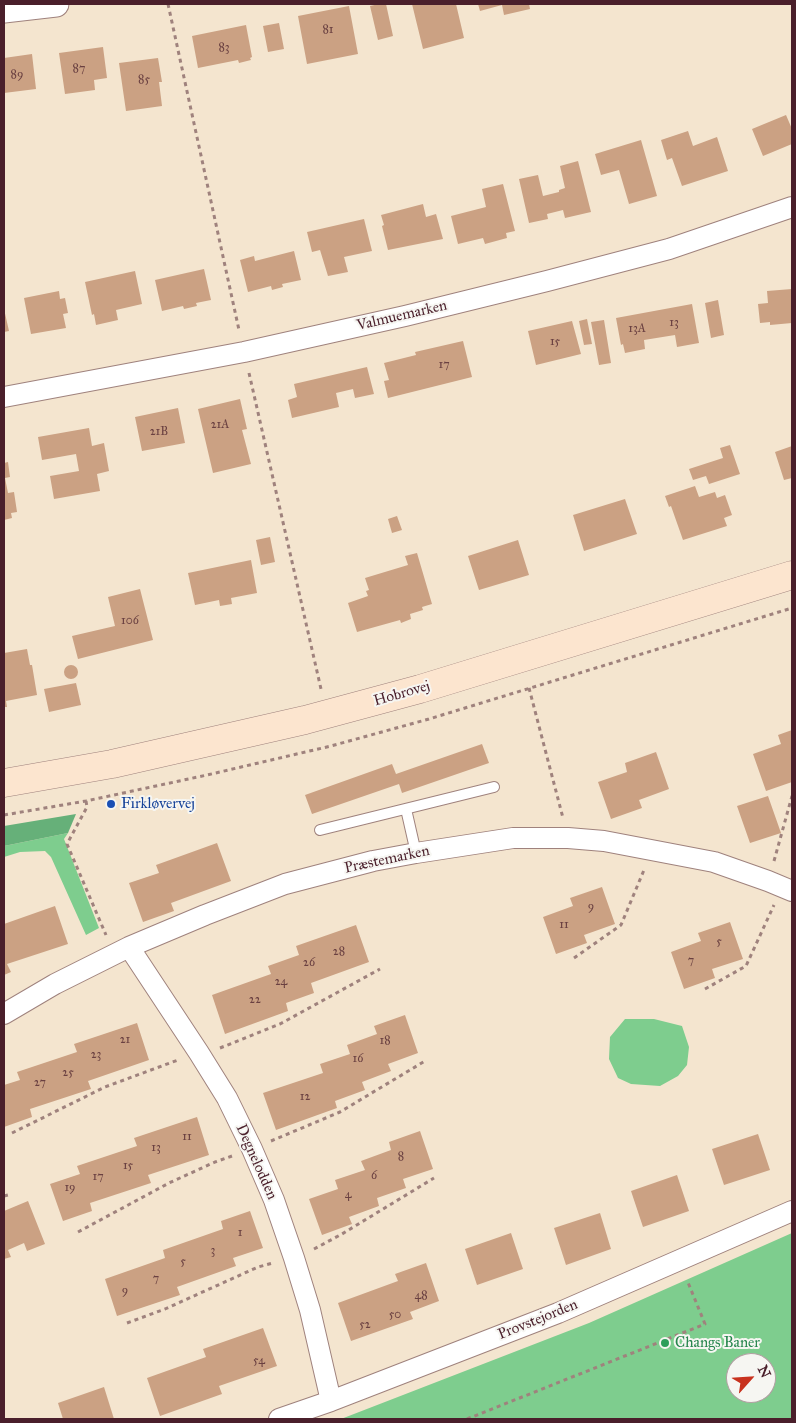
<!DOCTYPE html>
<html>
<head>
<meta charset="utf-8">
<style>
	body { margin:0 }
	#map { position:relative; width:796px; height:1423px; overflow:hidden; background:#f4e5cf; font-family:"IM FELL Great Primer",serif }
	canvas { display:block }
	.frame { position:absolute; inset:0; border:5px solid #4a1f2b; pointer-events:none }
	.north { position:absolute; left:726px; top:1353px; width:50px; height:50px; box-sizing:border-box; background:#f6f6f2; border:1px solid #b1a0a2; border-radius:50%; rotate:64deg; font-size:14px; font-weight:700; line-height:20px; text-align:center; color:#4a1f2b }
	.north::after { content:''; display:block; margin:auto; width:18px; height:22px; background:#c8321e; clip-path:polygon(50% 0,100% 100%,50% 72%,0 100%) }
</style>
</head>
<body>
<div id="map">
<canvas width="796" height="1423"></canvas>
<div class="frame"></div>
<div class="north">N</div>
</div>
<script>
const ctx = document.querySelector('canvas').getContext('2d');
ctx.lineJoin = 'round';
function fill(path, color) { ctx.fillStyle = color; ctx.fill(path, 'evenodd'); }
const toPath = rows => new Path2D(rows.map(r => 'M' + r).join(''));
function stroke(path, color, width, dash) { ctx.strokeStyle = color; ctx.lineWidth = width; ctx.lineCap = dash ? 'butt' : 'round'; ctx.setLineDash(dash || []); ctx.stroke(path); }
function write(font, color, halo, rows, align = 'center') {
  ctx.font = font + ' "IM FELL Great Primer",serif'; ctx.lineWidth = 4; ctx.setLineDash([]); ctx.textBaseline = 'middle'; ctx.strokeStyle = halo; ctx.fillStyle = color; for (const [text, x, y, turn = 0] of rows) {
    ctx.save(); ctx.translate(x, y); ctx.rotate((+turn || 0) * Math.PI / 180); ctx.textAlign = isNaN(turn) ? turn : align; if (halo) ctx.strokeText(text, 0, 0); ctx.fillText(text, 0, 0); ctx.restore();
  }
}
fill(toPath([
	[68,833,64,839,99,928,86,935,51,857,45,851,20,852,4,857,4,846],
	[625,1019,654,1019,682,1026,689,1047,687,1065,678,1076,660,1086,631,1084,618,1078,609,1059,610,1037],
	[792,1233,792,1419,341,1419,589,1323],
	[736,1363,766,1363,766,1393,736,1393]
]), '#7ecd8e');
fill(toPath([
	[76,814,68,833,4,846,4,826]
]), '#66b079');
fill(toPath([
	[379,4,386,4,393,36,378,40,370,6],
	[412,4,456,4,464,38,423,49],
	[478,4,529,4,530,9,504,15,502,5,480,11],
	[349,6,358,54,307,64,298,16],
	[279,23,284,49,268,52,263,26],
	[246,25,252,57,250,58,251,60,239,63,238,60,198,68,192,36],
	[103,47,107,78,94,80,95,90,65,94,59,53],
	[32,54,36,89,4,93,4,58],
	[158,58,162,82,159,82,162,106,126,111,119,63],
	[786,115,792,129,792,144,763,156,752,129],
	[688,131,693,146,717,137,728,171,682,186,672,158,667,160,661,140],
	[641,140,657,196,629,204,619,170,601,175,595,154],
	[578,161,591,212,565,218,563,210,547,214,548,219,529,223,519,179,538,175,543,196,559,192,559,190,565,188,560,166],
	[503,184,515,231,506,233,507,238,485,244,483,238,458,244,451,216,486,207,482,189],
	[423,204,426,217,436,214,443,239,388,250,382,226,384,225,381,215],
	[364,219,372,251,344,257,348,272,328,276,320,250,312,252,307,232],
	[294,251,301,280,282,284,283,287,272,290,271,286,248,292,240,260,254,256,255,261],
	[204,269,211,300,196,303,197,306,184,309,183,306,162,311,155,280],
	[135,271,142,304,116,310,118,320,96,325,94,314,92,315,85,282],
	[792,289,792,323,770,325,770,322,760,323,758,304,768,303,767,291],
	[59,291,60,299,65,298,68,313,63,314,66,328,31,334,24,298],
	[718,300,724,335,711,338,705,303],
	[692,304,699,343,677,347,675,335,644,340,645,349,625,353,623,344,621,345,616,318],
	[4,309,9,331,4,332],
	[587,319,592,344,584,345,579,321],
	[604,320,611,363,599,365,591,322],
	[572,321,581,354,536,365,528,331],
	[463,341,472,377,388,398,384,381,389,380,384,363,416,355,415,352],
	[367,367,374,394,355,398,353,389,336,393,339,407,292,418,288,400,297,397,294,384],
	[240,399,247,429,242,430,251,464,213,473,198,409],
	[178,408,185,443,142,451,135,417],
	[89,428,92,446,104,443,109,471,97,474,100,491,54,499,50,476,79,471,76,454,42,460,38,437],
	[730,445,740,474,709,484,706,476,693,480,689,469,723,458,720,448],
	[792,446,792,478,784,480,775,452],
	[8,462,10,477,5,478,8,493,14,492,17,512,11,513,12,518,4,520,4,463],
	[695,486,699,497,715,492,717,498,725,495,732,515,724,518,727,526,683,540,671,506,669,507,665,496],
	[625,499,637,534,584,551,573,515],
	[397,516,402,530,392,533,388,519],
	[270,537,275,562,261,565,256,540],
	[518,540,529,575,479,590,468,556],
	[417,553,432,604,422,607,423,610,410,614,411,619,401,623,400,620,357,632,348,603,368,596,366,591,369,590,365,578,408,565,405,556],
	[251,560,257,593,231,598,232,604,220,606,219,600,195,605,188,573],
	[140,589,153,640,78,659,72,636,115,626,108,597],
	[27,649,30,665,32,665,37,695,6,701,7,707,4,707,4,653],
	'64 672a7 7 0 1 1 14 0a7 7 0 1 1-14 0Z',
	[76,683,81,705,49,712,44,689],
	[792,730,792,782,766,791,753,754,781,744,778,735],
	[482,744,489,763,402,793,399,784,312,814,305,795,392,764,396,774],
	[656,752,669,789,639,800,642,808,611,819,598,782,627,772,625,763],
	[768,796,781,833,750,843,737,806],
	[217,843,231,881,171,903,174,911,143,922,129,883,159,873,156,865],
	[602,887,615,924,584,935,587,943,556,954,543,917,573,906,570,898],
	[55,906,68,944,7,964,11,972,4,975,4,924],
	[730,922,743,959,712,969,715,978,684,989,671,952,701,941,698,933],
	[356,925,369,962,311,983,314,993,286,1003,288,1011,225,1034,212,995,271,974,268,966,299,955,296,946],
	[405,1015,418,1053,388,1064,391,1071,362,1082,365,1090,335,1101,337,1108,276,1130,263,1093,323,1073,320,1064,350,1054,347,1045,377,1034,374,1026],
	[137,1023,149,1060,88,1081,91,1089,30,1109,32,1117,4,1127,4,1085,20,1080,17,1072,77,1052,74,1044],
	[197,1117,209,1155,148,1175,151,1183,90,1203,92,1211,63,1221,50,1184,80,1174,77,1166,137,1146,134,1138],
	[420,1131,433,1169,403,1179,406,1188,377,1198,379,1206,349,1217,352,1224,322,1235,309,1199,338,1189,335,1180,365,1170,361,1161,391,1150,389,1142],
	[758,1134,770,1170,724,1185,712,1149],
	[677,1175,689,1211,643,1227,631,1191],
	[28,1201,45,1244,27,1251,24,1243,8,1250,11,1257,4,1259,4,1211],
	[250,1211,263,1248,233,1258,236,1266,177,1287,180,1295,117,1316,105,1279,165,1258,163,1250,223,1229,221,1221],
	[600,1213,611,1249,566,1265,554,1228],
	[511,1233,523,1269,477,1285,465,1249],
	[426,1263,439,1301,410,1312,413,1319,351,1341,338,1303,398,1281,395,1274],
	[263,1328,277,1366,219,1386,222,1394,160,1416,147,1378,206,1357,203,1349],
	[104,1387,114,1419,63,1419,58,1403]
]), '#cba183');
const service = toPath([
	[406,809,416,853],
	[320,830,494,787]
]);
const minor = toPath([
	[4,397,244,352,405,316,547,281,669,249,792,207],
	[129,947,199,1053,227,1098,252,1149,274,1200,294,1258,310,1310,331,1401],
	[4,1014,55,984,129,947,205,915,285,884,373,861,416,853,513,838,568,838,604,841,714,862,768,881,792,891],
	[279,1419,331,1401,558,1313,792,1211]
]);
const tertiary = toPath([
	[4,10,56,4]
]);
const secondary = toPath([
	[4,783,112,764,305,720,420,689,792,575]
]);
stroke(service, '#9f827d', 12);
stroke(minor, '#9f827d', 22);
stroke(tertiary, '#9f827d', 27);
stroke(secondary, '#9f827d', 29);
stroke(toPath([
	[168,4,239,330],
	[249,373,321,689],
	[529,688,563,818],
	[86,801,87,807,67,844,106,935],
	[4,815,86,801,207,775,331,746,429,719,792,608],
	[774,861,792,796],
	[574,958,621,925,644,870],
	[705,989,746,966,774,905],
	[220,1048,280,1024,380,969],
	[12,1133,105,1087,178,1060],
	[271,1141,340,1112,425,1061],
	[4,1196,8,1195],
	[78,1232,169,1183,215,1162,232,1156],
	[314,1249,342,1234,434,1178],
	[127,1323,165,1309,258,1267,273,1263],
	[467,1419,705,1324,687,1280]
]), '#9f827d', 3, [4, 4]);
stroke(service, '#fff', 10);
stroke(minor, '#fff', 20);
stroke(tertiary, '#fff', 25);
stroke(secondary, '#fce5cf', 28);
for (const [x, y, r, color] of [
	[111,804,5,"#1a4fb4"],
	[665,1343,5,"#2e9e5b"]
]) { const dot = new Path2D(); dot.arc(x, y, r, 0, 2 * Math.PI); ctx.fillStyle = color; ctx.fill(dot); stroke(dot, '#f6f6f2', 2); }
write('12px', '#6a4041', null, [
	["81",328,30],
	["83",224,48],
	["87",79,69],
	["89",17,75],
	["85",144,80],
	["13",674,323],
	["13A",637,329],
	["15",555,342],
	["17",444,365],
	["21A",220,425],
	["21B",159,432],
	["106",130,621],
	["9",591,907],
	["11",564,925],
	["5",719,942],
	["28",339,952],
	["7",691,961],
	["26",309,963],
	["24",281,982],
	["22",255,1000],
	["21",125,1040],
	["18",385,1041],
	["23",96,1055],
	["16",358,1059],
	["25",68,1073],
	["27",40,1083],
	["12",305,1097],
	["11",187,1137],
	["13",156,1148],
	["8",401,1157],
	["15",128,1166],
	["6",374,1176],
	["17",98,1177],
	["19",70,1188],
	["4",348,1195],
	["1",240,1233],
	["3",213,1251],
	["5",183,1262],
	["7",156,1279],
	["9",125,1291],
	["48",421,1296],
	["50",395,1315],
	["52",365,1325],
	["54",259,1361]
]);
write('15px', '#4a1f2b', '#f6f6f2', [
	["Valmuemarken",402,316,-13],
	["Hobrovej",402,694,-16],
	["Præstemarken",387,860,-12],
	["Degnelodden",256,1162,66],
	["Provstejorden",538,1320,-22]
]);
write('15px', '#164399', '#f6f6f2', [
	["Firkløvervej",121,804]
], 'left');
write('15px', '#27864d', '#f6f6f2', [
	["Changs Baner",675,1343]
], 'left');
</script>
</body>
</html>
